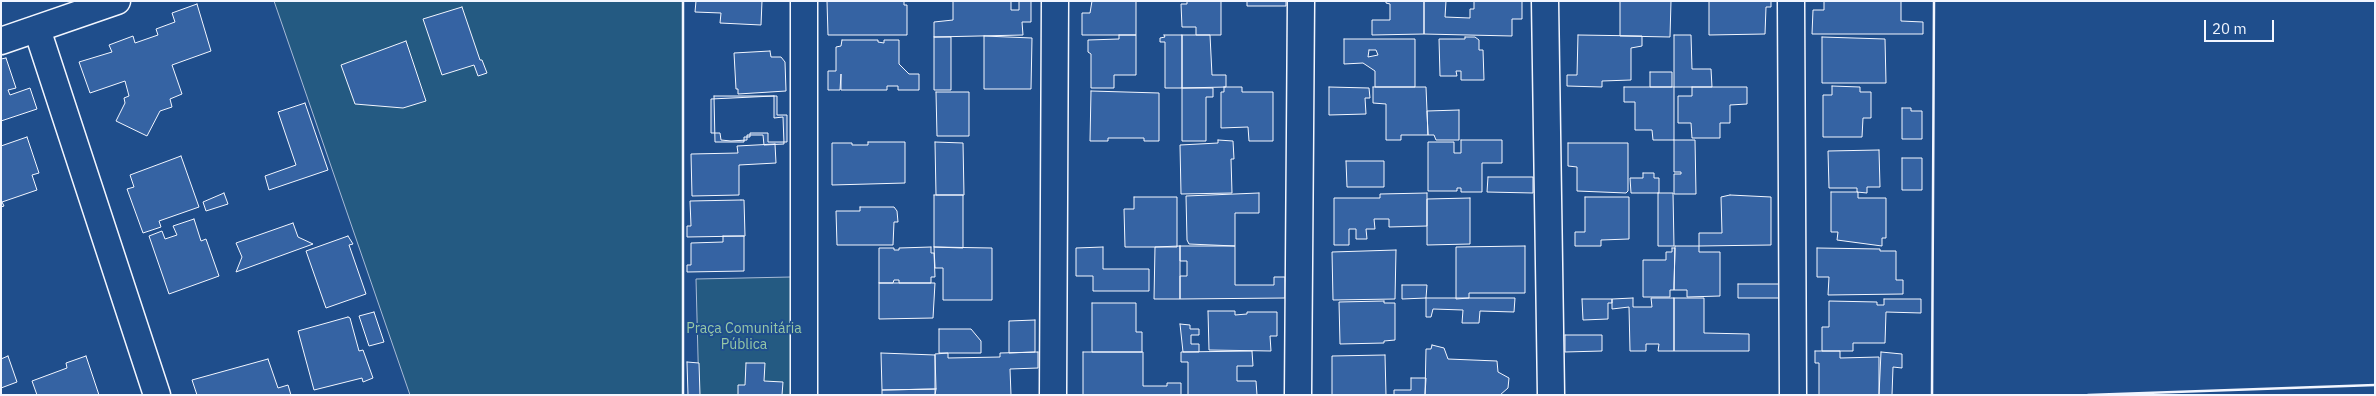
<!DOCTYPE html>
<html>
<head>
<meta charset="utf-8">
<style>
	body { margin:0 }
	#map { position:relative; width:2376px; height:396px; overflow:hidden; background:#1f4e8c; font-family:"IBM Plex Sans",sans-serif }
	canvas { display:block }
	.frame { position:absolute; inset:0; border:2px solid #f2f6ff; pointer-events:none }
	.scale { position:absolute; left:2204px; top:20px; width:70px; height:22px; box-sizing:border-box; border:2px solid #f2f6ff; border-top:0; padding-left:6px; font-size:15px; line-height:18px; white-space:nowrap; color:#f2f6ff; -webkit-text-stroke:4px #1f4e8c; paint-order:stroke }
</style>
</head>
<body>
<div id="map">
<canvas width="2376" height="396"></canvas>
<div class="frame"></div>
<div class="scale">20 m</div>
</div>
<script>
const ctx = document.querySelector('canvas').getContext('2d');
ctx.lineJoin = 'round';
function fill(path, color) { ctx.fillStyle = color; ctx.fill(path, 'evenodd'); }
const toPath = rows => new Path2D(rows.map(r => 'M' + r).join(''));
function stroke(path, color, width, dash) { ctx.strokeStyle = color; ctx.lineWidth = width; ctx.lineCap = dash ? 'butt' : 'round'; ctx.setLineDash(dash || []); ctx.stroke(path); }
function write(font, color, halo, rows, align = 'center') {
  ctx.font = font + ' "IBM Plex Sans",sans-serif'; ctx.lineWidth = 4; ctx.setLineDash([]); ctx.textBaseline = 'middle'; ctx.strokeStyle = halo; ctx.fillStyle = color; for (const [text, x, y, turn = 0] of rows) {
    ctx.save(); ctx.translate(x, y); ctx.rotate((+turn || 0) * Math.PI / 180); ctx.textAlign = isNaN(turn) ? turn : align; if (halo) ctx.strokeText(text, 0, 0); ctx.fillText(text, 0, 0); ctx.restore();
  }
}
const green = toPath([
	[274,1,683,1,683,395,410,395,274,1],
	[791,277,792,395,699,395,696,279,791,277]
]);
fill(green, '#245a82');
stroke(green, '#a8bbd7', 1);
const building = toPath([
	[696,1,762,1,761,25,720,23,721,13,695,12,696,1],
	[827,1,904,1,904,5,907,5,907,35,828,35,827,1],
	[953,1,1011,1,1011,10,1019,10,1019,1,1031,1,1031,22,1022,22,1023,35,934,37,934,22,953,20,953,1],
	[1092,1,1136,1,1136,35,1082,35,1082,13,1090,13,1092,1],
	[1187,1,1221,1,1221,35,1196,35,1196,27,1182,27,1181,4,1187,4,1187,1],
	[1247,1,1286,1,1286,6,1247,6,1247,1],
	[1386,1,1424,1,1424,34,1372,35,1372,20,1390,20,1390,4,1386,3,1386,1],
	[1424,1,1446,1,1445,17,1470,18,1470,9,1474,9,1474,1,1522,1,1522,19,1512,19,1512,36,1424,34,1424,1],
	[1620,1,1671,1,1670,37,1620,36,1620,1],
	[1709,1,1771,1,1771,7,1766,7,1765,34,1709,35,1709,1],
	[1824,1,1901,1,1901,21,1923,22,1923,34,1812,34,1813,10,1824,10,1824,1],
	[197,4,211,51,172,65,182,94,170,99,172,107,160,111,147,136,116,121,125,103,124,98,129,96,125,81,90,93,79,62,112,52,109,45,133,36,135,43,158,35,156,29,175,22,172,13,197,4],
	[462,7,480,60,482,60,487,73,478,76,474,65,442,75,423,19,462,7],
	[1119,35,1136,35,1136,75,1114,75,1114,88,1091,88,1091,54,1088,52,1088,40,1119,39,1119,35],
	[1164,35,1182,35,1182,88,1165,88,1165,42,1160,42,1160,38,1165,37,1164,35],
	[1182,35,1210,35,1212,75,1226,75,1226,87,1182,88,1182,35],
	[1578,35,1642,36,1642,46,1631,48,1631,80,1602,81,1602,87,1567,86,1567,75,1577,75,1578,35],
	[1674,35,1691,35,1692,69,1711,69,1712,87,1674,87,1674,35],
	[984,36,1032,38,1031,89,984,89,984,36],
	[934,37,951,37,951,90,934,90,934,37],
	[1465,37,1475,37,1479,40,1479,50,1483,50,1484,80,1461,80,1461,71,1456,71,1457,76,1440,76,1439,39,1465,39,1465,37],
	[1822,37,1885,39,1886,83,1822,83,1822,37],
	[1344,39,1415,39,1415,87,1375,87,1375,71,1363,63,1344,64,1344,39],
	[1369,50,1376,50,1378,55,1368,57,1369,50],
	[842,40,878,40,878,42,884,43,884,40,899,40,899,64,909,74,919,74,919,90,898,90,898,86,887,86,887,90,841,90,841,74,840,90,828,90,828,71,836,71,836,47,841,46,842,40],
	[406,41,426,101,403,108,355,104,341,65,406,41],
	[770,51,771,57,781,57,785,62,786,91,738,94,738,89,736,89,734,53,770,51],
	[6,58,16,88,8,90,10,95,30,88,37,109,1,121,1,59,6,58],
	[1650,72,1672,72,1672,87,1650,87,1650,72],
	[1832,86,1860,87,1860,92,1871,92,1871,118,1863,118,1862,137,1823,137,1823,95,1832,95,1832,86],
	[1224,87,1242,87,1242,92,1273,92,1273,141,1249,141,1248,127,1221,128,1221,92,1224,92,1224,87],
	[1329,87,1369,88,1370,98,1365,98,1366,114,1329,115,1329,87],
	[1373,87,1426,87,1428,135,1401,135,1401,140,1386,140,1386,104,1373,103,1373,87],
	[1624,87,1674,87,1674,140,1653,140,1652,130,1635,130,1635,102,1624,102,1624,87],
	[1692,87,1747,87,1747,104,1730,105,1730,123,1720,123,1720,138,1692,138,1691,123,1678,123,1678,96,1692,96,1692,87],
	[1182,88,1213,88,1213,97,1206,97,1206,141,1182,141,1182,88],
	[1091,91,1159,93,1159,141,1144,141,1144,138,1108,138,1108,141,1090,141,1091,91],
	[936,92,969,92,969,136,937,136,936,92],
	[714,96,777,96,777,115,787,115,787,142,768,142,768,133,750,133,750,137,744,137,744,142,715,142,714,96],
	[774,96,774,118,783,117,784,144,764,145,763,135,747,135,747,140,731,141,721,140,720,133,711,133,711,99,774,96],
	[305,103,328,170,269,190,265,176,296,165,278,112,305,103],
	[1902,108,1911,108,1911,111,1922,111,1922,139,1902,139,1902,108],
	[1459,110,1459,140,1436,140,1434,135,1428,135,1427,111,1459,110],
	[27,137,39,173,32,175,37,190,2,202,4,206,1,207,1,146,27,137],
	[1218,140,1233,141,1234,159,1231,159,1232,193,1181,194,1180,145,1218,143,1218,140],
	[1461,140,1502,140,1502,163,1482,163,1482,192,1461,192,1461,188,1457,188,1457,191,1428,191,1428,142,1454,142,1454,153,1461,153,1461,140],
	[1674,140,1695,140,1696,194,1674,194,1674,174,1681,174,1681,172,1674,172,1674,140],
	[868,142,905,142,905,183,832,185,832,143,852,143,852,145,868,145,868,142],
	[935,142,963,143,964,195,936,195,935,142],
	[1568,143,1628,143,1628,191,1626,193,1577,191,1577,167,1568,166,1568,143],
	[775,144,776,163,739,165,739,195,692,196,691,154,738,153,737,146,775,144],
	[1879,150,1880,187,1867,187,1867,193,1857,192,1857,188,1829,188,1828,151,1879,150],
	[181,156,199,207,159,221,161,227,143,233,127,189,134,187,130,175,181,156],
	[1902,158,1922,158,1922,190,1902,190,1902,158],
	[1346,161,1384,161,1384,187,1347,187,1346,161],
	[1643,173,1654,173,1654,178,1659,178,1659,193,1631,193,1630,178,1643,178,1643,173],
	[1488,177,1533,177,1533,193,1487,192,1488,177],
	[1831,192,1858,192,1858,198,1886,198,1886,238,1882,238,1882,246,1837,240,1838,232,1831,232,1831,192],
	[224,193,228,204,206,211,203,202,224,193],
	[1259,193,1259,213,1235,213,1235,246,1189,244,1187,240,1186,196,1259,193],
	[1427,193,1427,226,1389,227,1389,219,1374,219,1375,229,1366,229,1367,239,1356,239,1356,229,1349,229,1349,245,1334,245,1334,198,1380,198,1380,194,1427,193],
	[1658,193,1673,193,1674,246,1658,246,1658,193],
	[934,195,963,195,963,248,934,247,934,195],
	[1730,195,1771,197,1771,245,1699,246,1699,233,1722,233,1721,197,1730,195],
	[1134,197,1177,197,1177,247,1125,247,1124,209,1134,209,1134,197],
	[1585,197,1629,197,1629,239,1601,240,1601,246,1575,246,1575,232,1585,232,1585,197],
	[1470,198,1470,244,1427,245,1427,199,1470,198],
	[741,200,744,200,745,236,687,237,687,226,691,226,690,201,741,200],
	[860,207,894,207,897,211,898,222,894,222,893,245,837,245,836,211,860,211,860,207],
	[194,219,201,241,206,239,219,276,169,294,149,236,162,231,165,239,177,235,173,226,194,219],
	[293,223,298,237,313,244,236,272,242,257,236,243,293,223],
	[348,236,353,244,349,245,366,294,326,308,306,251,348,236],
	[723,236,744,236,744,271,687,272,687,265,691,265,691,243,723,242,723,236],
	[1180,246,1235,246,1235,285,1274,285,1274,277,1285,277,1285,298,1180,299,1180,276,1187,276,1187,261,1180,261,1180,246],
	[1180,246,1180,299,1154,299,1155,247,1180,246],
	[1525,246,1525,293,1469,293,1469,298,1456,299,1456,247,1525,246],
	[1675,246,1699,246,1699,252,1720,252,1720,296,1687,297,1687,290,1674,290,1675,246],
	[931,247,931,253,934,253,935,277,931,277,931,283,899,283,899,280,894,280,893,283,879,283,879,248,894,248,894,250,899,250,899,248,931,247],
	[934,247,992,248,992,300,943,300,943,268,935,268,934,247],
	[1103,247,1103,269,1149,269,1149,291,1093,291,1093,276,1076,276,1076,248,1103,247],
	[1672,248,1675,248,1674,284,1674,290,1670,290,1670,297,1643,297,1643,260,1666,260,1666,252,1672,252,1672,248],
	[1817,248,1880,249,1880,251,1896,251,1896,280,1903,280,1903,294,1828,295,1829,277,1817,277,1817,248],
	[1396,250,1395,299,1333,300,1332,252,1396,250],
	[879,283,935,283,933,318,879,319,879,283],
	[1738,284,1779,284,1779,298,1738,298,1738,284],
	[1402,285,1427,285,1426,298,1402,299,1402,285],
	[1426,298,1515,298,1514,312,1480,311,1479,323,1462,323,1463,310,1433,309,1431,317,1426,317,1426,298],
	[1633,298,1633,307,1652,307,1651,298,1674,298,1674,351,1658,351,1659,344,1646,344,1646,351,1630,351,1629,307,1612,309,1612,299,1633,298],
	[1674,298,1704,298,1704,333,1749,334,1749,351,1674,351,1674,298],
	[1582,299,1612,299,1612,303,1608,303,1608,319,1583,320,1582,299],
	[1884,299,1921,299,1921,313,1886,312,1885,343,1853,343,1853,351,1822,351,1822,327,1829,327,1829,301,1877,302,1877,305,1884,305,1884,299],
	[1384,301,1384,303,1395,303,1395,340,1384,341,1384,343,1340,344,1339,302,1384,301],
	[1092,303,1136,303,1136,332,1142,332,1142,352,1092,352,1092,303],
	[1208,311,1235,311,1235,315,1247,314,1247,312,1277,312,1277,336,1270,336,1271,351,1209,350,1208,311],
	[374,312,384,342,369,346,359,316,374,312],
	[348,317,350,318,359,351,363,350,373,378,363,382,362,378,314,390,298,331,348,317],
	[1035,320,1035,352,1009,353,1009,321,1035,320],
	[1180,324,1190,325,1190,329,1199,329,1199,335,1191,335,1191,344,1199,344,1199,352,1183,352,1180,324],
	[939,329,971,329,981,341,981,353,939,353,939,329],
	[1565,335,1602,335,1602,351,1565,352,1565,335],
	[1432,345,1444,348,1448,359,1497,361,1498,372,1509,378,1508,388,1500,395,1425,395,1426,349,1431,349,1432,345],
	[1252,351,1253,366,1237,366,1237,381,1256,381,1257,395,1188,395,1188,362,1181,362,1181,352,1252,351],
	[1815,351,1840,351,1840,358,1879,357,1879,395,1819,395,1819,363,1815,363,1815,351],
	[1038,352,1038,368,1010,369,1011,395,935,395,935,354,948,353,948,358,1000,357,1000,353,1038,352],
	[1083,352,1143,352,1143,386,1167,386,1167,383,1181,383,1181,395,1083,395,1083,352],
	[1881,352,1902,354,1902,368,1893,367,1892,395,1879,395,1881,352],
	[881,353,935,355,936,389,882,390,881,353],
	[1385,355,1386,395,1332,395,1332,356,1385,355],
	[8,356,17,382,1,388,1,359,8,356],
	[86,356,99,395,37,395,32,381,67,368,66,363,86,356],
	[268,359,278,388,288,385,291,395,197,395,192,380,268,359],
	[687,362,699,363,700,395,688,395,687,362],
	[746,363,765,363,764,381,783,382,782,395,738,395,738,385,745,385,746,363],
	[1411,378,1426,378,1425,395,1394,395,1394,390,1411,390,1411,378],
	[936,389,935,395,882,395,882,390,936,389]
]);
fill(building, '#3563a3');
stroke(building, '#f2f6ff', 1);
const minor = toPath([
	[1545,1,1551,395],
	[1791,1,1793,395],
	[37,29,157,395],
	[1,41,117,1],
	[804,395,804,1],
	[1053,395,1055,1],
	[1298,395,1301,1]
]);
stroke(minor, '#f2f6ff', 29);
stroke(minor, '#1f4e8c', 26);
stroke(toPath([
	[683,1,683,395],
	[1932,395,1934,1],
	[2088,395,2375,385]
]), '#f2f6ff', 2.5);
write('14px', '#97c8a6', '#1f4e8c', [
	["Praça Comunitária",744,329],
	["Pública",744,345]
]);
</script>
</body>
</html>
